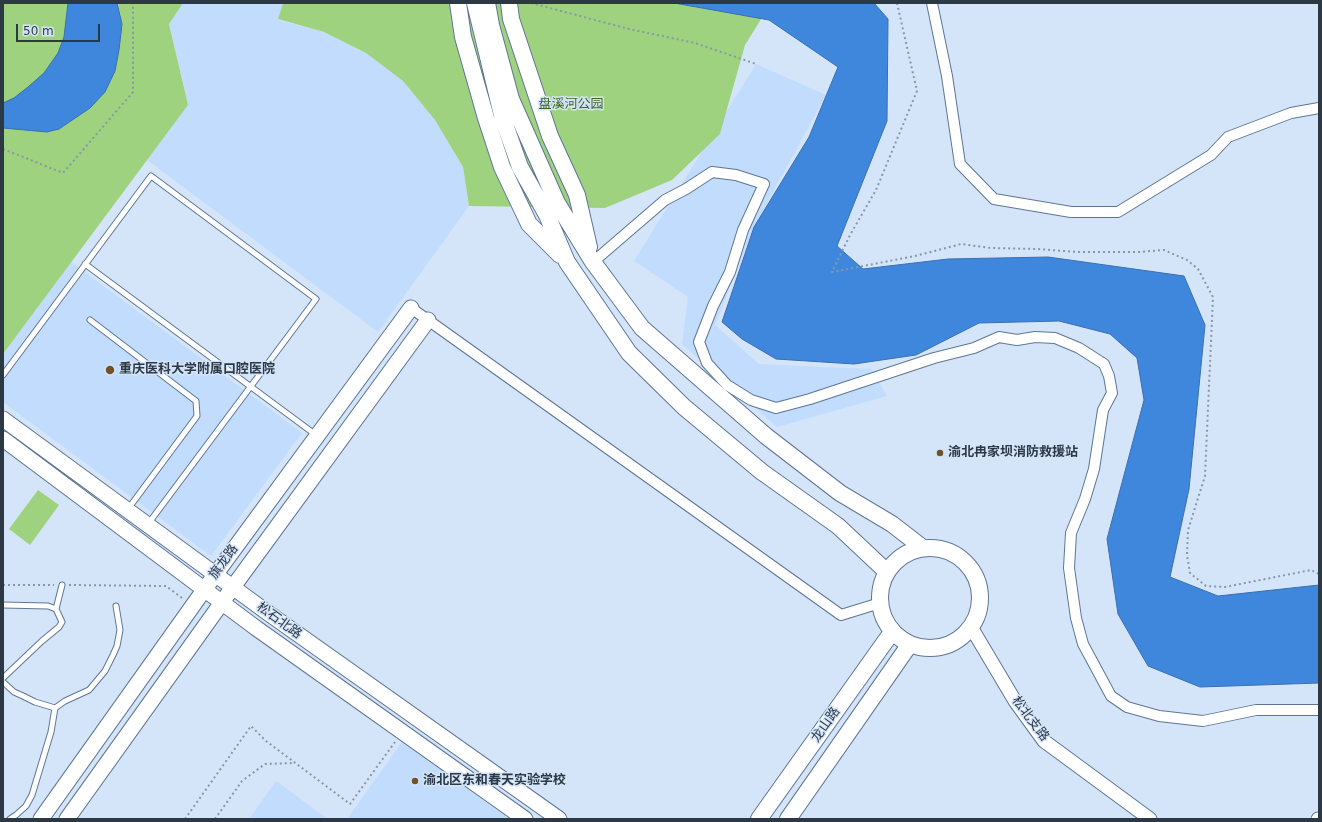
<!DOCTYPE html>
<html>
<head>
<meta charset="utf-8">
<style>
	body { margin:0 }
	#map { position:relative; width:1322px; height:822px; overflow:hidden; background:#d4e5fa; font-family:"DejaVu Sans",sans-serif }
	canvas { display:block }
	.frame { position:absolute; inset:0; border:4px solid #2d3845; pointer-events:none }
	.scale { position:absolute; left:16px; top:24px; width:84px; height:18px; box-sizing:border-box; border:2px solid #2d3845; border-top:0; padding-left:5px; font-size:12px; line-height:14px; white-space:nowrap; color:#2d3845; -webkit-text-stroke:3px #d4e5fa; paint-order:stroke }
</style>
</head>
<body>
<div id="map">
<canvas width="1322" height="822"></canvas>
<div class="frame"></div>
<div class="scale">50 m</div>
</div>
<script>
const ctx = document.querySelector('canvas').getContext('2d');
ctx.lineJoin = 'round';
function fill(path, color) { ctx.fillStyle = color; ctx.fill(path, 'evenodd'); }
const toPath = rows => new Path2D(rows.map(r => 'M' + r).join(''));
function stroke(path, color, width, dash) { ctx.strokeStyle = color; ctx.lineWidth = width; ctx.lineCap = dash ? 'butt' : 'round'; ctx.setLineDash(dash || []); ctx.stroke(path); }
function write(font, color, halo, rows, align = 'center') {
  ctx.font = font + ' "DejaVu Sans","Noto Sans SC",sans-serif'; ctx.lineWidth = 3; ctx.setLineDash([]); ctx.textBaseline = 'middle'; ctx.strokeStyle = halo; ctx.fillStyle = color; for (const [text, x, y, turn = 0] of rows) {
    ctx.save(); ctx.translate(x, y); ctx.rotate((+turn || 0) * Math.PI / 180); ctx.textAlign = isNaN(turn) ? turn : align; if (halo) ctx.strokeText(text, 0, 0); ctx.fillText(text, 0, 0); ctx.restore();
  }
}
fill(toPath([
	[183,3,283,3,278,20,324,32,366,53,403,81,435,120,463,167,469,206,378,332,147,160,188,105,169,23],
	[756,64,826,95,754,227,715,325,759,364,871,369,887,396,777,427,682,344,688,297,634,261],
	[71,262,302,433,211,556,3,402,3,354],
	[402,742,509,819,347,819],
	[276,781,328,819,249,819]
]), '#c2dcfd');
fill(toPath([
	[3,3,183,3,169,24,188,105,3,354],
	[283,3,771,3,745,45,720,134,672,180,605,208,469,206,463,167,435,120,403,81,366,53,324,32,278,19],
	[38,490,59,505,30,545,9,529]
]), '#9fd27f');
const water = toPath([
	[68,3,117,3,122,24,119,50,115,71,105,92,90,108,59,129,47,132,3,128,3,103,14,98,28,87,44,73,58,53,64,37,68,3],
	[674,3,874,3,888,19,887,121,837,246,863,269,948,259,1048,257,1184,276,1205,325,1189,489,1170,577,1218,596,1319,585,1319,683,1200,687,1148,666,1118,614,1107,539,1144,400,1137,358,1110,334,1059,321,979,323,916,355,854,364,776,359,742,339,722,322,754,227,809,137,838,67,769,20,674,3]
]);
fill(water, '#3f87dc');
stroke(water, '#3a6faf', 1);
const service = toPath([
	[85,264,316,435],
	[90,320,196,401,197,416,128,509],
	[3,375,151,176,316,299,148,524],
	[3,605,48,606,56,609,62,622,59,627,42,641,3,678],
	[56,609,62,585],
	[3,682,14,692,23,696,35,702,55,708],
	[10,819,16,815,26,806,32,795,51,732,55,708,65,701,89,690,105,671,113,655,117,646,120,630,116,606]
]);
const minor = toPath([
	[932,3,947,76,960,164,994,199,1071,212,1118,212,1211,155,1228,137,1291,113,1319,108],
	[593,262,665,200,686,189,712,172,736,175,764,184,743,230,730,272,713,306,699,342,707,363,727,385,751,400,776,408,810,399,934,358,974,348,999,337,1017,340,1035,337,1055,338,1079,348,1104,364,1109,376,1112,393,1103,410,1094,469,1085,499,1071,533,1069,568,1076,618,1083,644,1111,696,1127,707,1159,716,1203,721,1256,710,1319,710],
	[411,308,841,615,880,603]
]);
const tertiary = toPath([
	[971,627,1015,701,1044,741,1150,819],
	[1318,819,1319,819]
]);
const secondary = toPath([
	[3,419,268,613,559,819],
	[3,439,256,628,525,819],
	[41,819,204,590,411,308],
	[67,819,233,587,428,320]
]);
const primary = toPath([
	[458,3,463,37,486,118,502,167,529,224,560,255],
	[475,3,503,119,520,167,547,215,567,262,629,353,684,407,762,472,838,526,887,572],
	[487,3,491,25,511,99,557,203,593,262,642,328,766,436,840,493,892,524,923,548],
	[509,3,511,19,550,136,577,195,589,247],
	'880 598a50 50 0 1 1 100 0a50 50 0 1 1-100 0Z',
	[759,819,892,632],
	[788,819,910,644]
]);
stroke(service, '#5e7695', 7);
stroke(minor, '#5e7695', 12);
stroke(tertiary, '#5e7695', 15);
stroke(secondary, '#5e7695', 17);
stroke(primary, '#5e7695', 18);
stroke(toPath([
	[531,3,629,29,695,43,756,64],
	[897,3,917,91,876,190,850,235,832,272,915,256,961,244,991,248,1037,249,1078,252,1139,252,1164,250,1187,260,1198,269,1213,297,1205,476,1188,530,1187,555,1190,573,1206,586,1225,587,1311,570,1319,574],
	[3,149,63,173,133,92,133,3],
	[3,585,54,585],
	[69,585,166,586,182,598],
	[185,819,251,726,266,741,350,804,395,742],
	[215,819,242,781,265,764,294,763]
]), '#8897a8', 2, [2, 3]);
stroke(service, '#fff', 5);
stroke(minor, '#fff', 10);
stroke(tertiary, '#fff', 13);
stroke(secondary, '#fff', 15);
stroke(primary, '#fff', 16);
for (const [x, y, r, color] of [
	[110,370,5,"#715327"],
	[940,453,4,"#715327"],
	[415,781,4,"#715327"]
]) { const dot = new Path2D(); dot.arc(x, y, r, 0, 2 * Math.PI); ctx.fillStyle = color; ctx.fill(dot); stroke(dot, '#d4e5fa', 1.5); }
write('13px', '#3c631e', '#d4e5fa', [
	["盘溪河公园",571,105]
]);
write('bold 13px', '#2d3845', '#d4e5fa', [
	["重庆医科大学附属口腔医院",119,370],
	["渝北冉家坝消防救援站",948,453],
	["渝北区东和春天实验学校",423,781]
], 'left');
write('13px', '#2d3845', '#d4e5fa', [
	["旗龙路",224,562,-54],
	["松石北路",279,621,36],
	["松北支路",1030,719,53],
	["龙山路",826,725,-55]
]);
</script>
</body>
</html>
